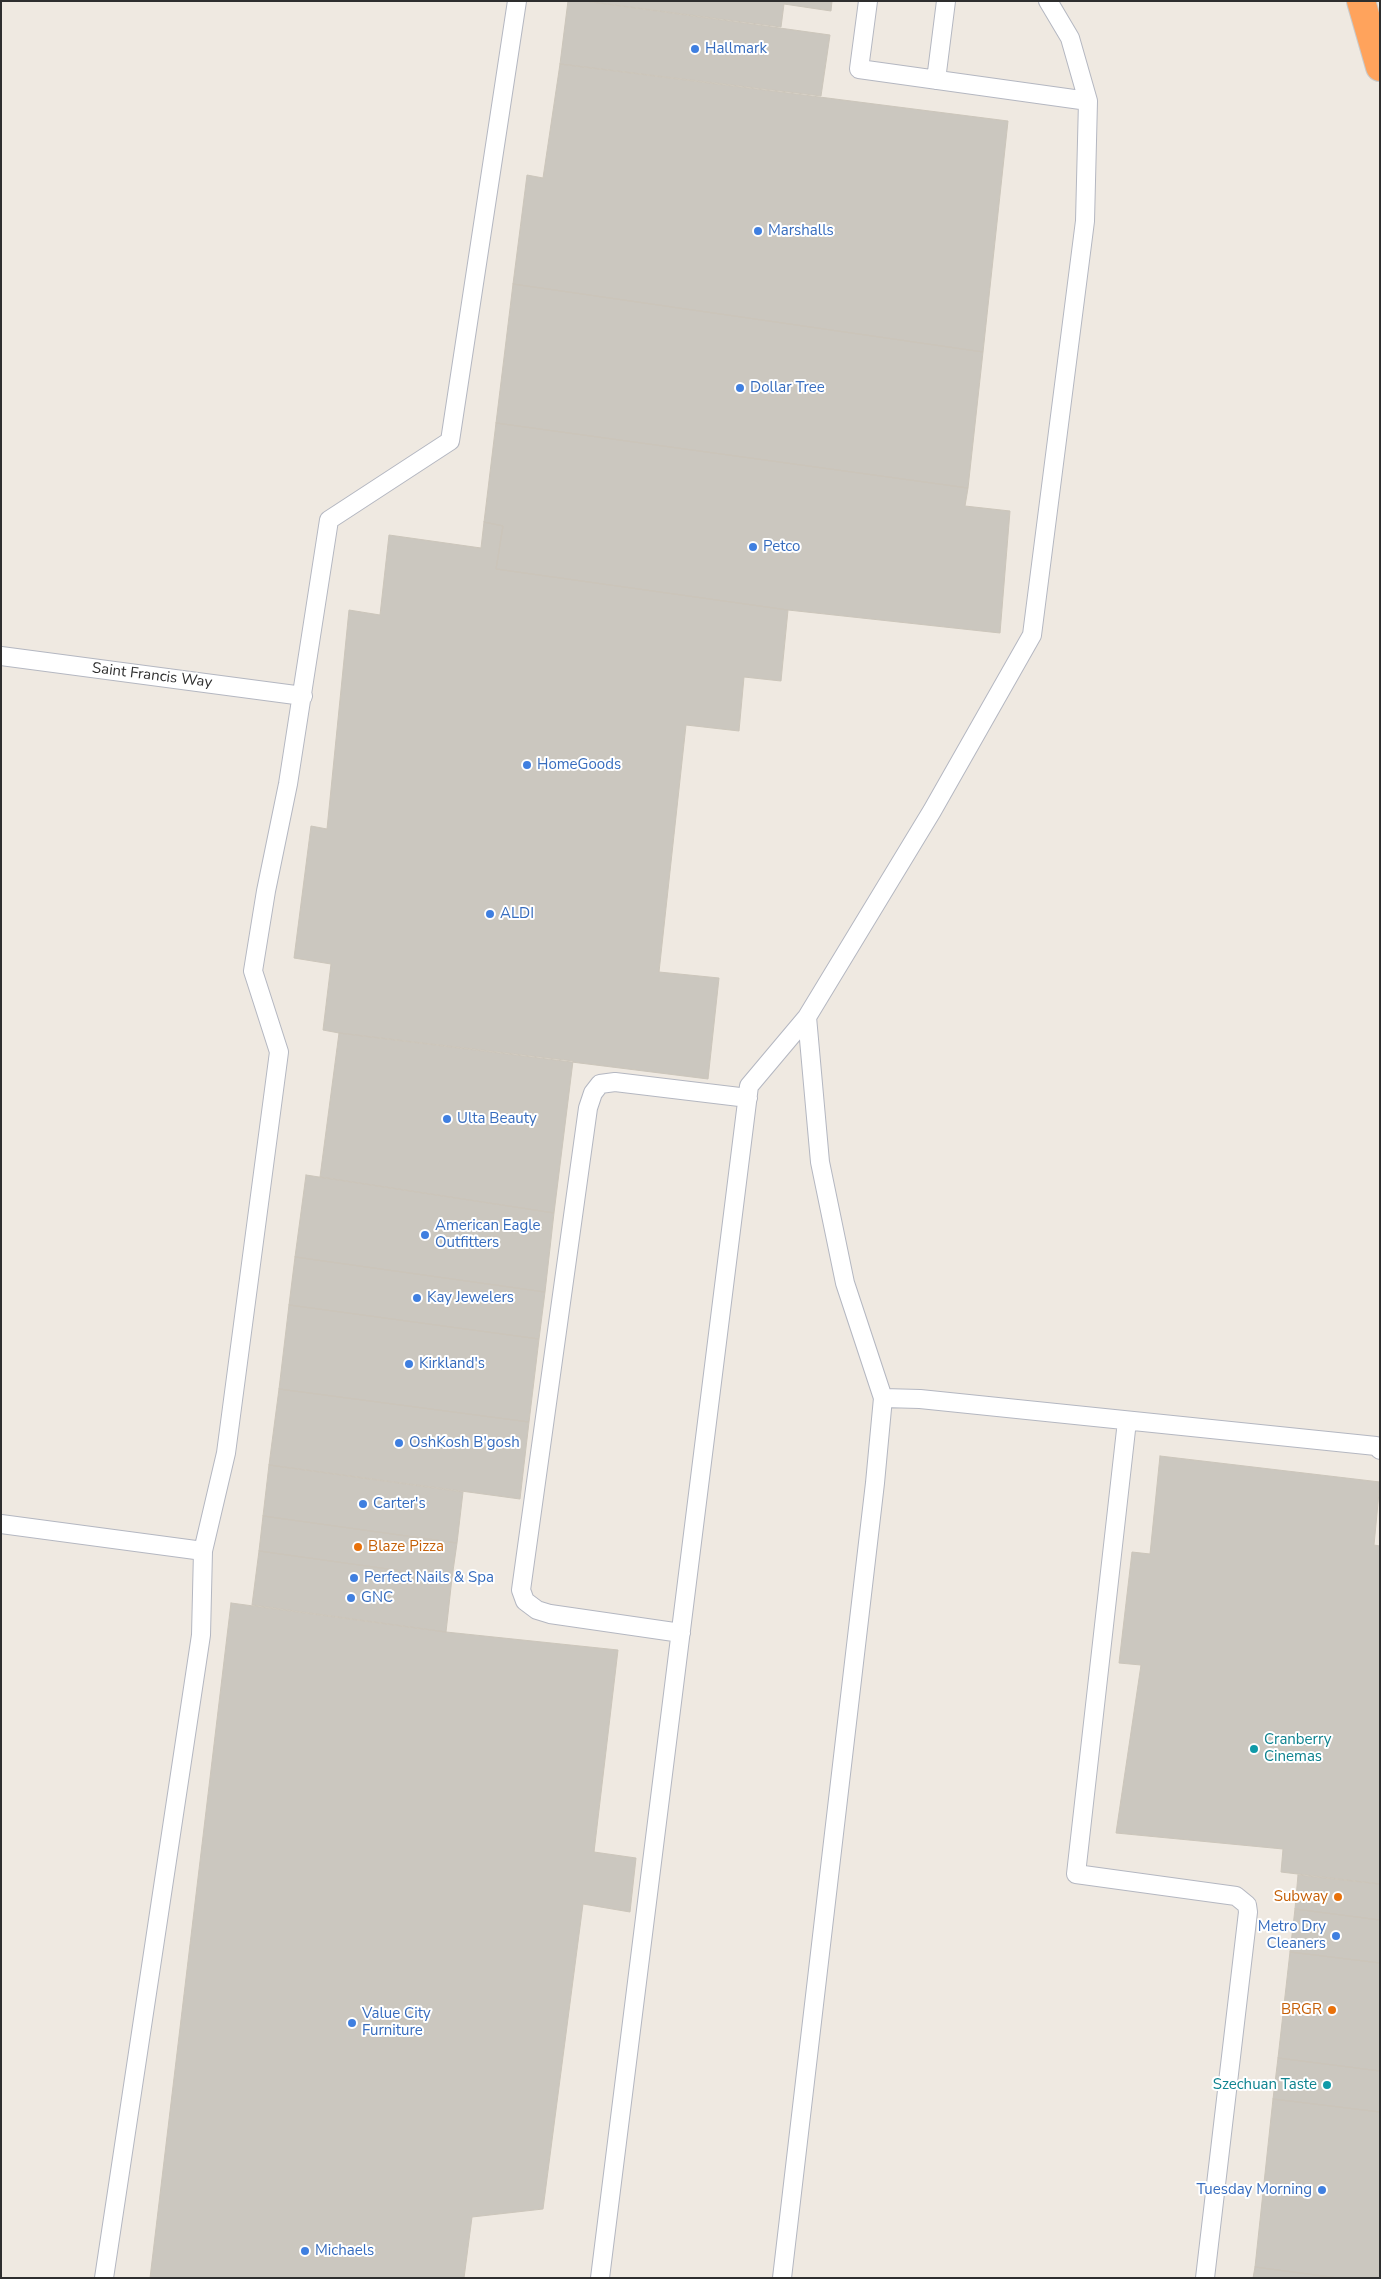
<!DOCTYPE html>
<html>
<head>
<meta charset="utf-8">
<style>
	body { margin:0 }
	#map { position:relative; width:1381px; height:2279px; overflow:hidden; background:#efe9e1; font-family:"Nunito Sans",sans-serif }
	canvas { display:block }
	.frame { position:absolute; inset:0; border:2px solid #2e2e2e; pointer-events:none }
</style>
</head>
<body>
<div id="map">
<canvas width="1381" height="2279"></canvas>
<div class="frame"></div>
</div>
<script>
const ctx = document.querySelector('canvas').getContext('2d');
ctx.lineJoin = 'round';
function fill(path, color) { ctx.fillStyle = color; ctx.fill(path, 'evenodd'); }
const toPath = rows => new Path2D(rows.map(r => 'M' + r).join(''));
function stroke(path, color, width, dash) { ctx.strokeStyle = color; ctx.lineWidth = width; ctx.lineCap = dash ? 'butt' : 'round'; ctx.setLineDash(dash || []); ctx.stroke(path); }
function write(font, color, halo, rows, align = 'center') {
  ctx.font = font + ' "Nunito Sans",sans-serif'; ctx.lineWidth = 4; ctx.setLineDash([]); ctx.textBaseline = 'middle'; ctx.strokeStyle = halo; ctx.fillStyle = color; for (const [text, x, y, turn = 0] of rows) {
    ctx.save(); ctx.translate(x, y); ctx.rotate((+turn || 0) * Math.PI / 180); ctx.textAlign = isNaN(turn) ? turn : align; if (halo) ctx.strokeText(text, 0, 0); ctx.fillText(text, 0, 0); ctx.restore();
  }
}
const building = toPath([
	[568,1,585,1,830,35,821,96,560,64,568,1],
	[585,1,832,1,831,11,784,4,781,27,585,1],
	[560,64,1008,121,983,352,513,284,527,175,543,178,560,64],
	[513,284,983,352,968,488,496,423,513,284],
	[496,423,968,488,965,506,1010,511,1000,633,788,610,496,569,503,526,484,522,496,423],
	[484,522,503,526,496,569,788,610,781,681,744,677,739,731,686,725,659,972,719,978,708,1079,339,1033,323,1030,331,964,294,958,311,826,327,829,349,610,380,615,389,535,481,548,484,522],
	[339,1033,573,1061,554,1213,320,1177,339,1033],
	[306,1175,554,1213,545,1292,295,1257,306,1175],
	[295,1257,545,1292,539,1339,289,1305,295,1257],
	[289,1305,539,1339,529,1422,279,1389,289,1305],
	[279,1389,529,1422,520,1499,269,1465,279,1389],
	[1160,1456,1380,1482,1374,1545,1380,1546,1380,1884,1281,1872,1283,1849,1116,1833,1141,1665,1119,1663,1132,1552,1150,1554,1160,1456],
	[269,1465,463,1492,457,1543,263,1516,269,1465],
	[263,1516,457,1543,452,1578,259,1551,263,1516],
	[259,1551,452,1578,446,1632,252,1605,259,1551],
	[231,1603,446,1632,618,1650,594,1852,636,1858,630,1912,583,1904,543,2209,472,2217,464,2278,150,2278,231,1603],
	[1298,1875,1380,1884,1380,1920,1295,1909,1298,1875],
	[1295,1909,1380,1920,1380,1963,1290,1952,1295,1909],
	[1290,1952,1380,1963,1380,2071,1278,2058,1290,1952],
	[1278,2058,1380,2071,1380,2112,1273,2099,1278,2058],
	[1273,2099,1380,2112,1380,2278,1338,2278,1255,2267,1273,2099],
	[1255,2267,1338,2278,1253,2278,1255,2267]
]);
fill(building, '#cbc7bf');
stroke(building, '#cbc5ba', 1);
const lane = toPath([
	[868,1,859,69,1088,101],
	[936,80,946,1],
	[1,656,303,696],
	[883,1398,920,1399,1376,1446,1380,1450],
	[1127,1421,1076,1874,1236,1896,1247,1905,1248,1912,1205,2278],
	[1,1524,203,1551],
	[681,1633,550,1614,537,1610,525,1601,521,1590,588,1108,593,1093,600,1084,615,1082,748,1098],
	[104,2278,201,1635,203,1551,226,1453,279,1052,253,971,266,891,288,784,329,520,450,441,517,1],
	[600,2278,749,1086,807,1017,932,811,1032,635,1085,221,1088,101,1070,38,1048,1],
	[782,2278,875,1483,883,1398,845,1283,820,1162,807,1017]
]);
const highway = toPath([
	[1361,1,1380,67]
]);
stroke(lane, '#b4b7c1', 20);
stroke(highway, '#c9c9c9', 30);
stroke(lane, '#fff', 18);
stroke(highway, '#ffa35c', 28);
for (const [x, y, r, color] of [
	[695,49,5,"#3f7fe0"],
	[758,231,5,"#3f7fe0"],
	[740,388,5,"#3f7fe0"],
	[753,547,5,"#3f7fe0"],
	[527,765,5,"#3f7fe0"],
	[490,914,5,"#3f7fe0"],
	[447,1119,5,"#3f7fe0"],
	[425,1235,5,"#3f7fe0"],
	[417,1298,5,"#3f7fe0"],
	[409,1364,5,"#3f7fe0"],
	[399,1443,5,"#3f7fe0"],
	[363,1504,5,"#3f7fe0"],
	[358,1547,5,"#e8710a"],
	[354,1578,5,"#3f7fe0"],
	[351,1598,5,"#3f7fe0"],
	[1254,1749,5,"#0f9aa8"],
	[1338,1897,5,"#e8710a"],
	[1336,1936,5,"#3f7fe0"],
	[1332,2010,5,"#e8710a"],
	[352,2023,5,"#3f7fe0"],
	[1327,2085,5,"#0f9aa8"],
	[1322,2190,5,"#3f7fe0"],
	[305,2251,5,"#3f7fe0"]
]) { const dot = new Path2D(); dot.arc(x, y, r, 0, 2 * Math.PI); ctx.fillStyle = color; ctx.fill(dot); stroke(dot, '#fff', 2); }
write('15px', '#366cbe', '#fff', [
	["Hallmark",705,49],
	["Marshalls",768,231],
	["Dollar Tree",750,388],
	["Petco",763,547],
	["HomeGoods",537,765],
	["ALDI",500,914],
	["Ulta Beauty",457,1119],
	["American Eagle",435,1226],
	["Outfitters",435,1243],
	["Kay Jewelers",427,1298],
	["Kirkland's",419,1364],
	["OshKosh B'gosh",409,1443],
	["Carter's",373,1504],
	["Perfect Nails & Spa",364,1578],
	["GNC",361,1598],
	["Metro Dry",1326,1927,"right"],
	["Cleaners",1326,1944,"right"],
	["Value City",362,2014],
	["Furniture",362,2031],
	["Tuesday Morning",1312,2190,"right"],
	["Michaels",315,2251]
], 'left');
write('15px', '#2e2e2e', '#fff', [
	["Saint Francis Way",152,676,7]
]);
write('15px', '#c56008', '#fff', [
	["Blaze Pizza",368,1547,"left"],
	["Subway",1328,1897],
	["BRGR",1322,2010]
], 'right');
write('15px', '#0d838f', '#fff', [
	["Cranberry",1264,1740],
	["Cinemas",1264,1757],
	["Szechuan Taste",1317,2085,"right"]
], 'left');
</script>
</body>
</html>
